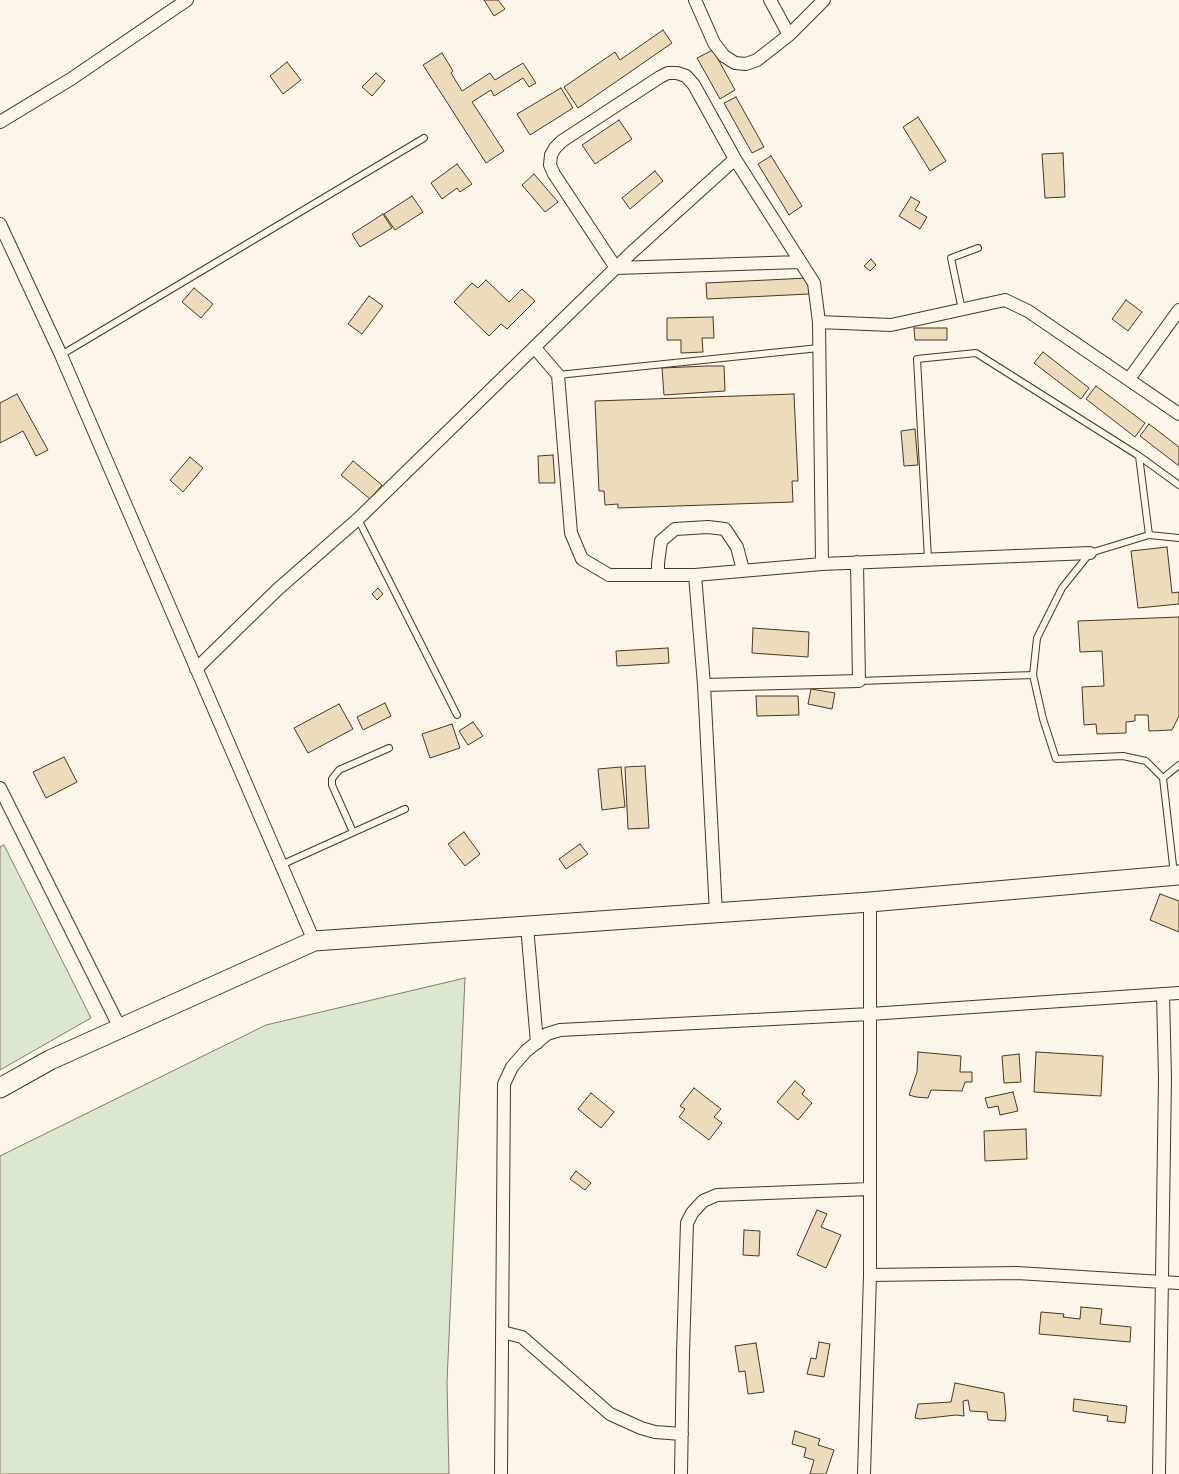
<!DOCTYPE html>
<html>
<head>
<meta charset="utf-8">
<style>
	body { margin:0 }
	canvas { display:block; background:#fbf6e9 }
</style>
</head>
<body>
<canvas width="1179" height="1474"></canvas>
<script>
const ctx = document.querySelector('canvas').getContext('2d');
ctx.lineJoin = 'round';
function fill(path, color) { ctx.fillStyle = color; ctx.fill(path, 'evenodd'); }
const toPath = rows => new Path2D(rows.map(r => 'M' + r).join(''));
function stroke(path, color, width, dash) { ctx.strokeStyle = color; ctx.lineWidth = width; ctx.lineCap = dash ? 'butt' : 'round'; ctx.setLineDash(dash || []); ctx.stroke(path); }
const green = toPath([
	[4,845,91,1018,0,1070,0,847,4,845],
	[465,978,447,1382,449,1474,0,1474,0,1156,266,1025,465,978]
]);
fill(green, '#dce7d0');
stroke(green, '#887966', 1);
const building = toPath([
	[484,0,498,0,505,9,494,16,484,0],
	[663,30,672,43,578,108,564,87,615,52,620,60,663,30],
	[713,50,735,90,720,99,697,58,713,50],
	[442,53,453,71,451,73,462,91,490,73,495,80,523,63,536,83,529,87,523,78,494,96,491,90,472,102,504,151,486,163,423,65,442,53],
	[287,62,301,80,283,94,270,76,287,62],
	[376,73,385,81,372,96,362,87,376,73],
	[561,88,573,108,530,135,517,114,561,88],
	[736,97,764,147,752,153,724,103,736,97],
	[918,117,946,161,930,171,903,127,918,117],
	[619,120,632,139,595,164,582,145,619,120],
	[1063,153,1065,197,1045,198,1042,154,1063,153],
	[771,156,802,206,789,215,758,164,771,156],
	[457,164,472,184,460,192,457,188,442,199,431,183,457,164],
	[655,171,663,181,630,209,622,198,655,171],
	[534,174,558,202,545,212,522,185,534,174],
	[412,196,423,212,395,230,384,214,412,196],
	[911,197,920,202,915,210,927,217,920,229,899,216,911,197],
	[383,214,392,228,360,247,352,234,383,214],
	[871,259,876,265,870,271,864,266,871,259],
	[808,278,809,294,707,299,706,283,808,278],
	[486,280,509,302,522,289,535,301,507,329,501,324,489,336,454,302,472,283,478,288,486,280],
	[194,288,213,304,201,318,182,302,194,288],
	[369,296,383,306,362,334,348,324,369,296],
	[1126,300,1142,312,1128,331,1112,319,1126,300],
	[713,317,714,338,702,338,703,352,681,353,681,340,667,340,667,318,713,317],
	[914,328,947,328,947,340,915,340,914,328],
	[1043,352,1089,388,1081,399,1034,363,1043,352],
	[707,366,724,366,725,391,664,395,662,368,707,366],
	[1096,386,1145,423,1135,437,1086,399,1096,386],
	[17,394,48,450,36,456,23,431,0,443,0,403,17,394],
	[794,394,798,481,792,481,793,502,618,508,618,504,605,505,604,491,599,491,595,401,794,394],
	[1149,424,1179,447,1179,466,1140,436,1149,424],
	[915,429,918,465,904,466,901,431,915,429],
	[553,455,555,483,539,483,538,456,553,455],
	[190,457,203,468,183,492,170,480,190,457],
	[353,461,382,485,370,499,341,475,353,461],
	[1167,547,1172,593,1179,592,1179,604,1138,608,1131,551,1167,547],
	[378,588,383,594,377,600,372,594,378,588],
	[1179,617,1179,716,1172,730,1149,731,1148,715,1135,715,1135,721,1126,722,1126,733,1097,734,1096,724,1084,725,1082,687,1104,686,1102,651,1080,652,1078,621,1179,617],
	[753,628,809,632,808,657,752,653,753,628],
	[668,648,669,663,617,666,616,651,668,648],
	[811,689,835,693,832,709,808,704,811,689],
	[756,696,798,696,799,715,757,716,756,696],
	[385,703,391,716,363,730,357,717,385,703],
	[339,704,353,729,308,753,294,728,339,704],
	[473,722,483,736,468,745,459,731,473,722],
	[452,724,460,748,430,758,422,734,452,724],
	[64,757,77,782,46,798,33,772,64,757],
	[645,766,649,828,628,829,625,767,645,766],
	[621,767,625,807,602,810,598,769,621,767],
	[464,832,480,854,465,866,448,844,464,832],
	[580,844,588,854,566,869,559,859,580,844],
	[1160,894,1179,901,1179,932,1150,920,1160,894],
	[918,1052,961,1056,960,1072,972,1072,972,1082,965,1082,962,1091,931,1090,928,1098,916,1097,909,1095,917,1072,918,1052],
	[1036,1052,1103,1056,1101,1096,1034,1092,1036,1052],
	[1019,1054,1021,1082,1004,1083,1002,1056,1019,1054],
	[795,1081,805,1090,802,1094,812,1103,798,1120,777,1102,795,1081],
	[694,1088,721,1109,714,1117,722,1123,709,1140,679,1117,685,1109,680,1106,694,1088],
	[1013,1092,1018,1111,1000,1115,998,1106,988,1108,985,1098,1013,1092],
	[591,1093,614,1112,601,1128,578,1109,591,1093],
	[1026,1129,1027,1159,985,1161,984,1131,1026,1129],
	[576,1171,591,1183,585,1190,570,1179,576,1171],
	[817,1210,827,1214,821,1227,841,1235,826,1268,797,1255,817,1210],
	[744,1230,760,1231,759,1256,743,1255,744,1230],
	[1081,1307,1102,1309,1100,1324,1131,1327,1130,1342,1039,1334,1041,1312,1064,1314,1063,1317,1080,1319,1081,1307],
	[819,1342,830,1344,824,1377,807,1374,811,1358,816,1359,819,1342],
	[756,1343,764,1392,748,1394,745,1371,739,1372,735,1346,756,1343],
	[955,1383,1004,1393,1006,1414,1005,1421,988,1420,987,1412,970,1411,968,1400,963,1401,964,1416,956,1415,920,1419,915,1418,918,1404,951,1402,955,1383],
	[1074,1399,1127,1406,1125,1423,1107,1421,1108,1416,1073,1411,1074,1399],
	[795,1431,820,1439,818,1445,834,1450,826,1474,810,1474,814,1460,804,1457,806,1448,792,1444,795,1431]
]);
fill(building, '#ecdcbc');
stroke(building, '#4a3520', 1);
const lane = toPath([
	[962,310,951,258,978,248],
	[61,355,424,138],
	[558,375,819,348],
	[358,519,457,715],
	[1149,535,1139,456,1179,485],
	[928,559,917,359,976,353,1139,456],
	[859,681,1033,675],
	[1163,778,1179,765],
	[353,832,332,785,332,779,339,770,389,748],
	[281,865,405,809],
	[1174,874,1163,778,1146,761,1123,756,1056,759,1043,719,1033,675,1037,638,1062,588,1090,553,1149,535,1179,538]
]);
const street = toPath([
	[695,0,714,43,724,56,735,63,746,64,757,60,789,35,824,0],
	[770,0,789,35],
	[0,122,71,79,187,0],
	[0,224,61,355,314,941],
	[800,262,616,268,554,174,550,165,551,155,555,148,562,141,660,77,668,73,677,73,686,76,694,85,735,159,814,283,819,322],
	[535,348,558,375,571,533,582,559,609,575,695,575,822,564,819,322,891,325,1005,300,1028,311,1179,414],
	[1129,379,1179,310],
	[822,564,1090,553],
	[658,575,658,563,661,541,675,529,708,527,725,529,737,547,743,570],
	[695,575,704,685,716,913],
	[196,669,278,589,358,519,630,254,735,159],
	[704,685,859,681,857,562],
	[0,788,120,1028],
	[527,926,537,1043],
	[870,1275,1017,1273,1179,1283],
	[502,1332,522,1337,610,1414,641,1428,655,1432,682,1434],
	[501,1474,504,1084,512,1067,526,1051,547,1034,560,1030,870,1014,1179,993],
	[681,1474,683,1353,687,1223,692,1213,703,1201,717,1195,870,1189],
	[864,1474,870,1275,870,902],
	[1159,1474,1165,1078,1163,994]
]);
const secondary = toPath([
	[0,1088,50,1060,314,941,870,902,1179,875]
]);
stroke(lane, '#4a3520', 8);
stroke(street, '#4a3520', 14);
stroke(secondary, '#4a3520', 21);
stroke(lane, '#fbf6e9', 6);
stroke(street, '#fbf6e9', 12);
stroke(secondary, '#fbf6e9', 19);
</script>
</body>
</html>
